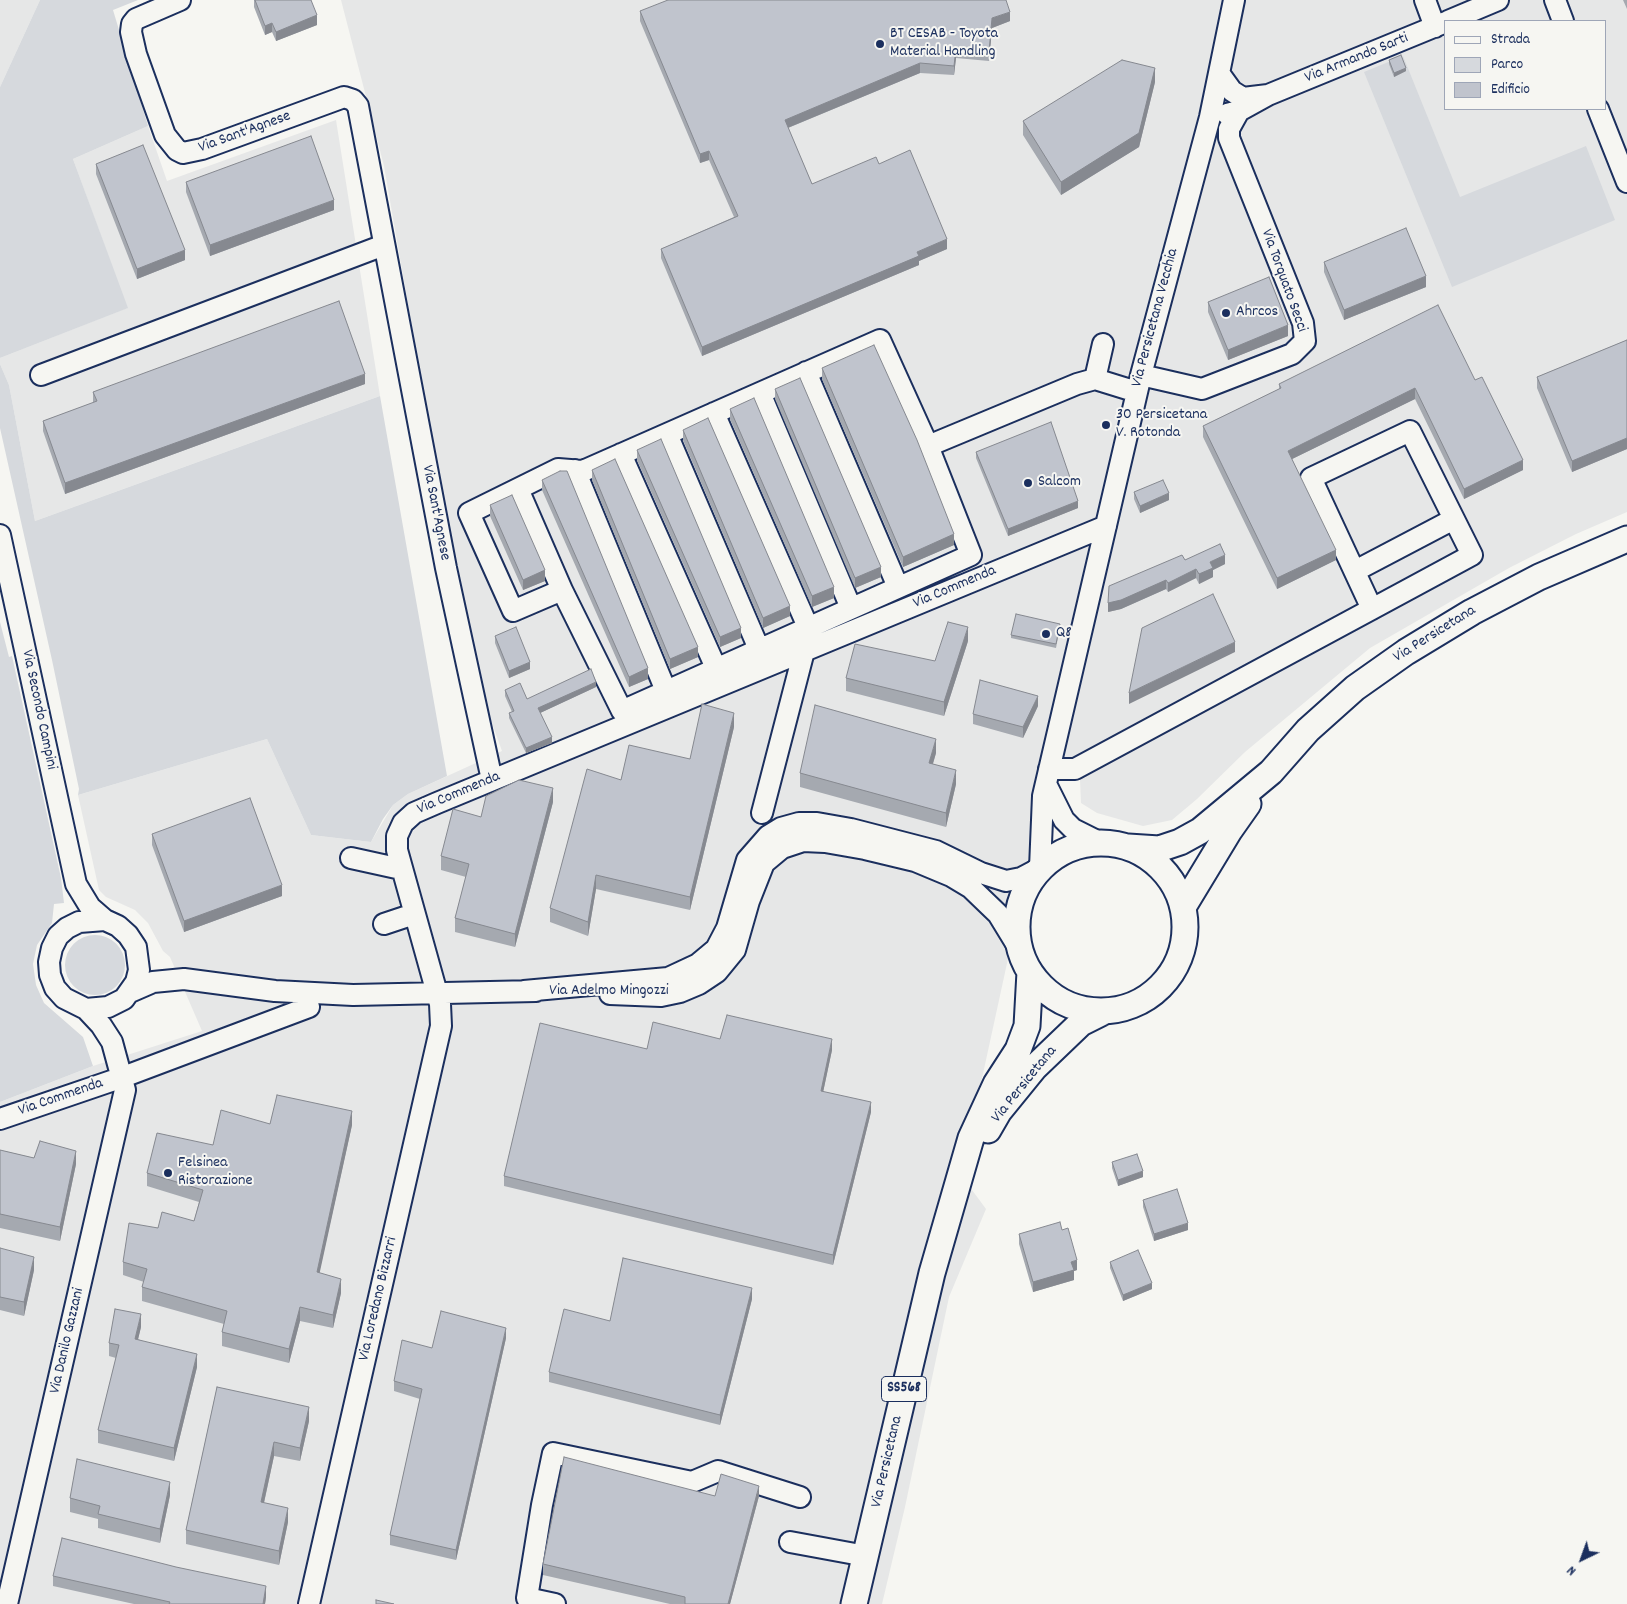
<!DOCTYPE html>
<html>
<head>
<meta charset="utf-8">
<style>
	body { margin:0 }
	#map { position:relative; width:1627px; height:1604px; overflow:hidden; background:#f6f6f2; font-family:Dekko,sans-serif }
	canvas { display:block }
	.legend { position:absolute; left:1444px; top:20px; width:162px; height:90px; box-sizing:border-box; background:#f6f6f2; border:1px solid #9ea6b7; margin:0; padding:6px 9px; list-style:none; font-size:15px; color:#1b2f5e }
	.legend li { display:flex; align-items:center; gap:10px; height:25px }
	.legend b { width:25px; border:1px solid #9ea6b7 }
	.north { position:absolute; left:1557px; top:1534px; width:50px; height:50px; -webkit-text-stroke:4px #f6f6f2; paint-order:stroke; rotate:222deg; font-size:14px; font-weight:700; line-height:20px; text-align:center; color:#1b2f5e }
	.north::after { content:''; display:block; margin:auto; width:18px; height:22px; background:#1b2f5e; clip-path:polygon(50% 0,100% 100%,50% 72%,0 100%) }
</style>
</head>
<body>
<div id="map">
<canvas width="1627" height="1604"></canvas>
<ul class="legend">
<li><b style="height:6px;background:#f6f6f2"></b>Strada</li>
<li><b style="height:14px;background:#d6d9dd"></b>Parco</li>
<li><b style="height:14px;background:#c0c4cd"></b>Edificio</li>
</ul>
<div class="north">N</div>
</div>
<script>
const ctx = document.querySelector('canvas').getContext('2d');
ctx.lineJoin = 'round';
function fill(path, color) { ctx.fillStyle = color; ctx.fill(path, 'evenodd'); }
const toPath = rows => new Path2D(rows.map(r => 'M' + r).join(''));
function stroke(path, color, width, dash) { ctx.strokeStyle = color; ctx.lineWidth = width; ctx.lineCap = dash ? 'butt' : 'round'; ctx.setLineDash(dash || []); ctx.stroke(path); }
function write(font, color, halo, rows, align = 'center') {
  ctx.font = font + ' Dekko,sans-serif'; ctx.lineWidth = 4; ctx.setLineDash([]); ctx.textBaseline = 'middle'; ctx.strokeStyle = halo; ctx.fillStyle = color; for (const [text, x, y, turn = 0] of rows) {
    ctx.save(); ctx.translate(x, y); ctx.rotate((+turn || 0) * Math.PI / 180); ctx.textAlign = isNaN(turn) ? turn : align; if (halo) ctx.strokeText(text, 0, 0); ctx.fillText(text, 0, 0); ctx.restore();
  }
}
fill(toPath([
	[0,0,40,0,0,87],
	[341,0,1627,0,1627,512,1576,534,1509,568,1370,648,1245,752,1197,799,1172,820,1143,826,1097,813,1081,803,1080,779,1049,770,961,1175,986,1209,949,1297,905,1507,882,1604,0,1604,0,1102,93,1066,202,1031,170,957,163,951,148,923,135,910,106,897,99,890,78,795,267,739,311,835,371,842,393,805,408,794,502,751,479,687,440,490,384,166],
	[1446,21,1606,21,1606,109,1446,109],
	[336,120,380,396,35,521,9,385,0,364,0,358,127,308,73,159,148,126,167,181]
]), '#e6e7e7');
fill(toPath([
	[40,0,138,0,113,10,148,126,73,159,128,308,0,358,0,87],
	[1403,56,1460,197,1586,146,1615,220,1452,287,1364,72],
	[0,364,9,385,35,521,380,396,447,776,408,794,393,805,383,819,371,842,311,835,267,739,78,795,79,789,52,660,0,428],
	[0,622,9,657,12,656,61,878,64,903,54,904,52,923,37,945,33,964,36,985,44,1003,83,1037,93,1066,0,1102],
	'65 965a30 30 0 1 1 60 0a30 30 0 1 1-60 0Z'
]), '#d6d9dd');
const minor = toPath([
	[180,0,136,19,132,24,131,32,136,54,165,135,177,150,183,153,202,149,344,97,353,100,358,106,446,568,492,780],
	[1425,0,1435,27],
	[1555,0,1563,21],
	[1448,21,1498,0],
	[1219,73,1232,91,1243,98,1268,95,1239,111,1227,114],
	[1268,95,1446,22],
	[1598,109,1627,182],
	[1103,344,1095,379,1137,392],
	[806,372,898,587],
	[41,375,384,245],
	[1141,375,1202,389,1292,354,1305,341,1303,323,1229,138,1229,129,1239,111],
	[760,393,851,608],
	[714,413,808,627],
	[667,434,759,649],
	[928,446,971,555,622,711,562,590,513,611,469,513,558,469,583,471,880,340,928,446,1077,384,1095,379],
	[621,454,716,668],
	[575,470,666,691],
	[518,489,562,590],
	[0,535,76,884,90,907,105,920],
	[1355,571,1454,519],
	[1049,769,1075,769,1372,609,1472,555,1410,431,1311,478,1372,609],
	[1046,784,1064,820,1073,829,1101,843],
	[762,813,804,651],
	[351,858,401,869],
	[384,924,414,914],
	[524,991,668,978,698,964,716,949,727,928,747,860,768,836,781,828,799,823,817,823,851,829,936,851,981,873,1006,881,1021,878,1040,868,1043,796,1141,375,1210,117,1234,0],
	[130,992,153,982,184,979,275,991,353,995,536,991],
	[610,994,661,996,680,992,699,984,717,972,735,950,749,901,764,863,782,848,803,841,825,842,865,849,915,861,951,876,971,888,998,914,1020,950],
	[0,1119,123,1077,309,1007],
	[790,1542,866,1556],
	[7,1604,125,1090,112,1042,101,1025,86,1009,64,998,55,988,50,975,49,962,52,948,58,936,67,928,79,922,105,920,118,926,128,935,136,947,139,970,136,982,124,999,108,1007,86,1009],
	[309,1604,441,1026,440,1004,397,850,397,836,403,823,414,813,437,803,1106,526],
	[555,1604,527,1598,542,1505,553,1453,692,1482,718,1471,800,1497]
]);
const major = toPath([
	'1017 927a84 84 0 1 1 168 0a84 84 0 1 1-168 0Z',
	[1128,847,1159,849,1180,842,1200,831,1271,772,1308,730,1355,688,1406,652,1472,612,1539,577,1627,539],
	[1183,907,1229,831,1248,804],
	[988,1130,999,1111,1034,1068,1081,1023,1105,1011],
	[854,1604,932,1273,971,1138,996,1084,1018,1050,1027,1026,1030,972]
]);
stroke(minor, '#1b2f5e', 24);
stroke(major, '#1b2f5e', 29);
stroke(minor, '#f6f6f2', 20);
stroke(major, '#f6f6f2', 25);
fill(toPath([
	[254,0,311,0,317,25,276,41,272,32,265,35,254,7],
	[1623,0,1627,0,1627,9],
	[640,11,1010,21,992,28,989,61,956,58,954,75,920,73,788,128,812,184,879,164,947,249,919,261,919,265,702,356,661,258,661,249,734,217,709,160,700,163,640,21],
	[1389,60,1406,71,1394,77,1389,64],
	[1155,82,1139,147,1061,195,1023,135,1023,121],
	[96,164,185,260,137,279,96,174],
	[186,182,334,210,210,256,186,192],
	[1324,262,1426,287,1344,320,1324,272],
	[1208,302,1288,336,1228,360,1208,312],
	[1627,340,1627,449,1572,472,1537,388,1537,377],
	[822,368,954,545,903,567,822,379],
	[1475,380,1523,470,1464,499,1415,399,1292,459,1336,560,1277,589,1203,437,1203,426,1279,389,1279,384],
	[365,384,65,494,43,431,43,421,93,403,93,392],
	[775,389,881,577,855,588,775,399],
	[730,409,834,598,812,607,730,419],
	[683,430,790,616,763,628,683,440],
	[637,450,741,638,720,647,637,460],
	[976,452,1078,508,1008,536,976,458],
	[592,470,698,657,670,669,592,480],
	[542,480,648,679,629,687,542,490],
	[1134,492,1169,500,1140,513,1134,499],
	[490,505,545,581,523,590,490,516],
	[1185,560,1225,564,1213,570,1213,577,1199,584,1196,578,1168,592,1166,589,1121,609,1108,612],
	[1060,627,1056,648,1011,638,1011,635],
	[495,636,530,669,509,678,495,643],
	[968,641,944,716,846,691,846,678,935,661],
	[596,687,540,713,552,743,526,753,509,718,509,713,512,712,505,696,505,690,527,699],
	[1038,706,1023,738,973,724,973,714],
	[734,727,690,910,596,889,588,936,550,922,550,908,621,780,690,759],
	[936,753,933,764,956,784,946,827,800,787,800,773],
	[553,802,515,947,455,932,455,918,466,877,441,870,441,856,481,817],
	[152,834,282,896,184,932,152,845],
	[720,1039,832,1050,823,1092,871,1112,833,1265,504,1186,504,1176,647,1049],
	[270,1124,352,1125,319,1273,341,1293,333,1328,300,1321,289,1363,222,1346,222,1332,224,1324,142,1301,142,1287,144,1282,123,1275,123,1262,158,1228,194,1221,199,1202,147,1186,147,1173,213,1145],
	[0,1150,34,1158,76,1164,60,1241,0,1228],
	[1112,1162,1143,1177,1118,1186,1112,1168],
	[1143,1200,1188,1230,1154,1241,1143,1207],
	[1019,1234,1077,1270,1074,1271,1074,1280,1033,1292,1019,1244],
	[0,1248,34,1270,24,1316,0,1310],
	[1110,1262,1152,1289,1123,1301,1110,1268],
	[752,1299,720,1425,549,1382,549,1372,610,1321],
	[141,1327,138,1339,197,1367,174,1461,98,1443,98,1430,116,1358,109,1356,109,1343],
	[506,1338,456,1560,390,1545,390,1535,420,1399,394,1391,394,1381,432,1348],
	[217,1387,309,1421,300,1461,274,1456,264,1503,288,1522,279,1565,186,1544,186,1530],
	[170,1495,160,1543,98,1528,98,1519,70,1512,70,1498],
	[715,1496,759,1496,730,1604,670,1604,543,1575,543,1564],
	[53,1576,266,1597,265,1604,134,1604,53,1586]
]), '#a5a9b0');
fill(toPath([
	[1010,12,1010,21,992,28,989,61,989,52,992,18],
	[317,15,317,25,276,41,276,32],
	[272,23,272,32,265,35,265,26],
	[956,48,956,58,954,75,954,66],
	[920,63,920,73,785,129,785,120],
	[1155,68,1155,82,1139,147,1061,195,1061,182],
	[1406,68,1406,71,1394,77,1394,73],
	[709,151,709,160,700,163,700,154],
	[334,200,334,210,210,256,210,245],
	[947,239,947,249,919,261,919,265,702,356,702,347],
	[185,250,185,260,137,279,137,269],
	[1426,276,1426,287,1344,320,1344,310],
	[1288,325,1288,336,1228,360,1228,350],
	[365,374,365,384,65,494,65,483],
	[1415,388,1415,399,1288,461,1288,451],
	[1627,438,1627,449,1572,472,1572,461],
	[1523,460,1523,470,1464,499,1464,489],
	[1169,493,1169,500,1140,513,1140,506],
	[1078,501,1078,508,1008,536,1008,529],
	[954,534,954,545,903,567,903,557],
	[1336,550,1336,560,1277,589,1277,578],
	[1225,555,1225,564,1213,570,1213,577,1199,584,1199,574,1210,562],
	[881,567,881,577,855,588,855,578],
	[1196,569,1196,578,1168,592,1168,583],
	[545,570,545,581,523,590,523,580],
	[1166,580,1166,589,1121,609,1108,612,1108,603],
	[834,587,834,598,812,607,812,596],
	[790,606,790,616,763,628,763,618],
	[968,627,968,641,944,716,944,702],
	[741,628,741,638,720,647,720,637],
	[1235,642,1235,652,1129,704,1129,693],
	[698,647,698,657,670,669,670,659],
	[530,662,530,669,509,678,509,671],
	[648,668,648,679,629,687,629,677],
	[596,682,596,687,538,714,538,708],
	[1038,696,1038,706,1023,738,1023,727],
	[734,713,734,727,690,910,690,897],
	[552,737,552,743,526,753,526,748],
	[936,739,936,753,929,776,929,763],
	[956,770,956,784,946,827,946,813],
	[553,788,553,802,515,947,515,934],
	[596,875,596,889,588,936,588,922],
	[282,885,282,896,184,932,184,921],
	[832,1039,832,1050,821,1102,821,1091],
	[871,1102,871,1112,833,1265,833,1255],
	[352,1111,352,1125,317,1285,317,1272],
	[76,1151,76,1164,60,1241,60,1227],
	[1143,1171,1143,1177,1118,1186,1118,1180],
	[1188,1223,1188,1230,1154,1241,1154,1234],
	[34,1257,34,1270,24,1316,24,1302],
	[1077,1260,1077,1270,1074,1271,1074,1280,1033,1292,1033,1282,1071,1262],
	[341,1279,341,1293,333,1328,333,1315],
	[1152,1283,1152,1289,1123,1301,1123,1295],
	[752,1288,752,1299,720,1425,720,1415],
	[300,1307,300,1321,289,1363,289,1349],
	[141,1314,141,1327,135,1352,135,1339],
	[506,1328,506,1338,456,1560,456,1550],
	[197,1354,197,1367,174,1461,174,1448],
	[309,1407,309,1421,300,1461,300,1448],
	[274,1442,274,1456,261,1516,261,1502],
	[170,1482,170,1495,160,1543,160,1529],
	[759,1486,759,1496,730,1604,728,1604],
	[288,1508,288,1522,279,1565,279,1551],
	[266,1586,266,1597,265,1604,263,1604]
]), '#868990');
const building = toPath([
	[255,0,311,0,317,15,276,32,272,23,265,26,255,0],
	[668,0,1006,0,1010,12,992,18,989,52,956,48,954,66,920,63,785,120,812,184,876,157,879,164,910,150,947,239,917,252,919,256,702,347,661,249,738,216,709,151,700,154,640,11,668,0],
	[1401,55,1406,68,1394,73,1389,60,1401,55],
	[1122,60,1155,68,1139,133,1061,182,1023,121,1122,60],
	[311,136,334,200,210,245,186,182,311,136],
	[143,145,185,250,137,269,96,164,143,145],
	[1406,228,1426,276,1344,310,1324,262,1406,228],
	[1269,277,1288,325,1228,350,1208,302,1269,277],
	[339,301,365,374,65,483,43,421,97,401,93,392,339,301],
	[1438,305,1475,380,1482,377,1523,460,1464,489,1415,388,1288,451,1336,550,1277,578,1203,426,1281,388,1279,384,1438,305],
	[1627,340,1627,438,1572,461,1537,377,1627,340],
	[874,345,917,440,954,534,903,557,822,368,874,345],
	[800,378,881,567,855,578,775,389,800,378],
	[754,398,834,587,812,596,730,409,754,398],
	[708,418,790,606,763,618,683,430,708,418],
	[1051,422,1078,501,1008,529,976,452,1051,422],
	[661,439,741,628,720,637,637,450,661,439],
	[615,459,698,647,670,659,592,470,615,459],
	[560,471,567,471,648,668,629,677,542,480,560,471],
	[1163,480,1169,493,1140,506,1134,492,1163,480],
	[512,495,545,570,523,580,490,505,512,495],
	[1220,544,1225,555,1210,562,1213,568,1199,574,1196,569,1168,583,1166,580,1121,600,1108,603,1109,586,1182,555,1185,560,1220,544],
	[1213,594,1235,642,1129,693,1142,628,1213,594],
	[1016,614,1060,624,1056,644,1011,635,1016,614],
	[948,622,968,627,944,702,846,678,855,644,935,661,948,622],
	[516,627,530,662,509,671,495,636,516,627],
	[591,669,596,682,538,708,552,737,526,748,509,713,514,711,505,690,520,683,527,699,591,669],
	[980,680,1038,696,1023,727,973,714,980,680],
	[702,704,734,713,690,897,596,875,588,922,550,908,587,769,621,780,629,745,690,759,702,704],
	[815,705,936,739,929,763,956,770,946,813,800,773,815,705],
	[519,780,553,788,515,934,455,918,469,864,441,856,453,809,481,817,486,796,519,780],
	[250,798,282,885,184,921,152,834,250,798],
	[727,1015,832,1039,821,1091,871,1102,833,1255,504,1176,540,1023,647,1049,653,1022,720,1039,727,1015],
	[277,1095,352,1111,317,1272,341,1279,333,1315,300,1307,289,1349,222,1332,227,1311,142,1287,147,1269,123,1262,129,1223,158,1228,162,1212,194,1221,203,1190,147,1173,157,1133,213,1145,221,1110,270,1124,277,1095],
	[40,1141,76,1151,60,1227,0,1214,0,1150,34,1158,40,1141],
	[1137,1154,1143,1171,1118,1180,1112,1162,1137,1154],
	[1177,1189,1188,1223,1154,1234,1143,1200,1177,1189],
	[1060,1222,1062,1230,1068,1228,1077,1260,1071,1262,1074,1270,1033,1282,1019,1234,1060,1222],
	[0,1248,34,1257,24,1302,0,1297,0,1248],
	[1138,1250,1152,1283,1123,1295,1110,1262,1138,1250],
	[623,1258,752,1288,720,1415,549,1372,564,1309,610,1321,623,1258],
	[115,1309,141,1314,135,1339,197,1354,174,1448,98,1430,119,1345,109,1343,115,1309],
	[441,1311,506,1328,456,1550,390,1535,422,1389,394,1381,402,1340,432,1348,441,1311],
	[217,1387,309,1407,300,1448,274,1442,261,1502,288,1508,279,1551,186,1530,217,1387],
	[564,1457,715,1496,721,1474,759,1486,728,1604,685,1604,685,1597,543,1564,564,1457],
	[77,1459,170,1482,160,1529,98,1514,100,1506,70,1498,77,1459],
	[62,1538,176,1567,266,1586,263,1604,169,1604,170,1602,53,1576,62,1538],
	[376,1600,394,1604,376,1604,376,1600]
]);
fill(building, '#c0c4cd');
stroke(building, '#868990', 1);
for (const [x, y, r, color] of [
	[880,44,5,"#1b2f5e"],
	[1226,313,5,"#1b2f5e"],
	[1106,425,5,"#1b2f5e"],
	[1028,483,5,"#1b2f5e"],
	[1046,634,5,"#1b2f5e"],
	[168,1173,5,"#1b2f5e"]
]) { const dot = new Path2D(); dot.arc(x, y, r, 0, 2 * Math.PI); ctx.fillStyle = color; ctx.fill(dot); stroke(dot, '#f6f6f2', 2); }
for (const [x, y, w] of [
	[904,1389,45]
]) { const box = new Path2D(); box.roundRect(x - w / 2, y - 12.5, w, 25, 4); ctx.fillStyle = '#f6f6f2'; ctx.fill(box); stroke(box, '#1b2f5e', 1); }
write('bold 15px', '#1b2f5e', null, [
	["SS568",904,1389]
]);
write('16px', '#1b2f5e', '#f6f6f2', [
	["BT CESAB - Toyota",890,35],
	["Material Handling",890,53],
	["Ahrcos",1236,313],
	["30 Persicetana",1116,416],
	["V. Rotonda",1116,434],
	["Salcom",1038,483],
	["Q8",1056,634],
	["Felsinea",178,1164],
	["Ristorazione",178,1182]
], 'left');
write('16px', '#1b2f5e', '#f6f6f2', [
	["Via Armando Sarti",1357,59,-22],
	["Via Sant'Agnese",245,133,-20],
	["Via Torquato Secci",1283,281,70],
	["Via Persicetana Vecchia",1156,318,-75],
	["Via Sant'Agnese",435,513,79],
	["Via Commenda",955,588,-23],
	["Via Persicetana",1435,635,-32],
	["Via Secondo Campini",38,710,78],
	["Via Commenda",459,794,-23],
	["Via Adelmo Mingozzi",609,992],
	["Via Persicetana",1025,1085,-51],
	["Via Commenda",61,1098,-19],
	["Via Loredano Bizzarri",379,1299,-77],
	["Via Danilo Gazzani",68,1341,-77],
	["Via Persicetana",888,1462,-77]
]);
</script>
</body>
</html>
